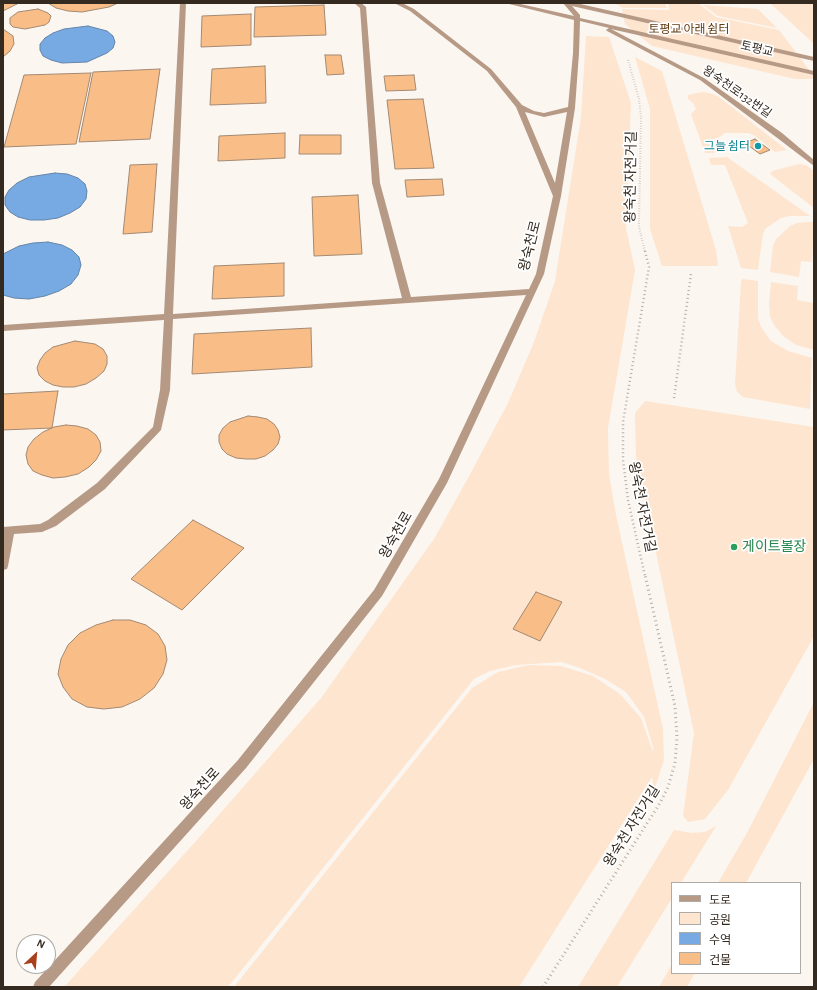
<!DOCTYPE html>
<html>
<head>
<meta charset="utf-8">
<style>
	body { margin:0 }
	#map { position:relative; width:817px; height:990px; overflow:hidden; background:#fcf6f1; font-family:"Alegreya Sans","Noto Sans KR",sans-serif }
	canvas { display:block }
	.frame { position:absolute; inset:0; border:4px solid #342a20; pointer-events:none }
	.legend { position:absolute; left:671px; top:882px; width:130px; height:92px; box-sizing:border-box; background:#fff; border:1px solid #aeaaa6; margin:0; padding:5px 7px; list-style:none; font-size:12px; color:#342a20 }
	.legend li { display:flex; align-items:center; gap:8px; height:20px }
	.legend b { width:20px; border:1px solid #aeaaa6 }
	.north { position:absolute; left:16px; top:934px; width:40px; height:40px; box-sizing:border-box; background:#fff; border:1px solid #aeaaa6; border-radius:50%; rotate:26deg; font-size:11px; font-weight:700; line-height:16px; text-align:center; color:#342a20 }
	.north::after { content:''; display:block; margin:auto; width:14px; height:18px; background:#a9411e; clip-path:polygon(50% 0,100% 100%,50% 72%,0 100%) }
</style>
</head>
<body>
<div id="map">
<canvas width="817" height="990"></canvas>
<div class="frame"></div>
<ul class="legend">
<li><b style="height:5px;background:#b69a86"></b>도로</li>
<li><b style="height:11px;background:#fee5cf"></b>공원</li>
<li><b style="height:11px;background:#77aae2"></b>수역</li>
<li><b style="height:11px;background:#f9be88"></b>건물</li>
</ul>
<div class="north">N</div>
</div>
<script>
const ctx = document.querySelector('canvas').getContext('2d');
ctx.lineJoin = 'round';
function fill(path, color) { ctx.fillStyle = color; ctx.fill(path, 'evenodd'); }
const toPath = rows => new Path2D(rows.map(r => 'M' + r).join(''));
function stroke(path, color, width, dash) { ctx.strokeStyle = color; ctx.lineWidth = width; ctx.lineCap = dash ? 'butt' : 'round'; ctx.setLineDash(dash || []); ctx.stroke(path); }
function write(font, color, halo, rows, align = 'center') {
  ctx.font = font + ' "Alegreya Sans","Noto Sans KR",sans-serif'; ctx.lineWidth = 3.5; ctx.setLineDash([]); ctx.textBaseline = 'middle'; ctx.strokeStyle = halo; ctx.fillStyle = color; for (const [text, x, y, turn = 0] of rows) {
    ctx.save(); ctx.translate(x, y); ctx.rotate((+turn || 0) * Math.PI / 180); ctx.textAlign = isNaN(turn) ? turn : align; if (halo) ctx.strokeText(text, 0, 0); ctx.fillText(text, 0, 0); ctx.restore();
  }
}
fill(toPath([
	[614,3,665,3,667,8,623,8],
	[668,3,698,3,716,17,779,30,814,76,814,79,795,79,652,46,625,24,622,9,669,10],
	[770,3,814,3,814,44],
	[703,5,758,9,777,28,718,16],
	[586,36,609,37,631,103,626,228,635,270,608,428,609,475,616,515,663,729,664,760,654,791,652,777,519,987,234,987,472,688,498,672,529,665,561,666,593,676,620,694,641,718,653,752,653,747,644,717,626,692,605,679,580,668,562,662,516,665,490,671,474,679,228,987,64,987,196,841,321,698,434,539,468,478,508,403,534,342,555,281,581,117],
	[635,57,662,71,716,250,718,266,662,266,650,229,650,109],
	[702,92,710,93,719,97,787,150,775,152,755,136,749,133,725,133,718,138,711,140,709,144,711,147,715,150,715,153,705,153,691,114,696,109,693,103,688,99,688,95],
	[727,157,810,216,790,216,781,218,765,229,763,234,758,270,741,268,728,226,742,227,748,223,725,165,711,165,709,158],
	[799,164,806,165,814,171,814,208,770,174,772,171],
	[807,222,814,222,812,262,801,261,799,277,770,272,773,246,776,239,790,226,797,223],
	[743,279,758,281,758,318,761,327,771,341,788,351,812,358,810,409,743,397,737,392,735,384,741,281],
	[771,282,798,286,797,300,814,303,814,350,796,345,783,336,774,325,770,317,769,304],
	[645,401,814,427,814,636,728,790,705,819,688,822,683,816,694,733,636,458,635,413],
	[814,702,814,759,746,883,718,883,748,831],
	[716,826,681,883,672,883,672,898,617,987,578,987,674,830,692,833,705,832],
	[672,964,672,973,695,973,687,987,659,987]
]), '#fee5cf');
const water = toPath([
	[88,26,107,31,113,36,115,42,113,48,107,53,87,62,62,63,51,60,43,56,40,50,40,44,45,38,53,33,64,29,88,26],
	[55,173,67,174,78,178,85,184,87,191,86,199,80,207,70,213,58,218,44,220,30,220,18,217,10,212,5,205,5,197,9,190,17,183,29,177,55,173],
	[48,242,62,245,72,250,79,257,81,265,78,275,71,284,59,291,45,296,29,299,14,298,3,295,3,254,19,246,33,243,48,242]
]);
fill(water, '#77aae2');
stroke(water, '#6384a8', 1);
const building = toPath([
	[3,3,19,3,3,11,3,3],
	[48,3,118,3,109,7,82,12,68,11,56,8,48,3],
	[324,5,326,35,254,37,255,7,324,5],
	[38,9,48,13,51,16,49,22,45,25,25,29,13,27,10,24,10,18,18,12,38,9],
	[251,14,251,45,201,47,202,16,251,14],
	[3,29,13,36,14,44,10,51,3,57,3,29],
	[325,55,341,55,344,74,327,75,325,55],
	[265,66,266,103,210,105,212,69,265,66],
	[160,69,150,139,79,142,93,72,160,69],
	[91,73,76,144,4,147,24,75,91,73],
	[414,75,416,90,386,91,384,76,414,75],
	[423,99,434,168,395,169,387,100,423,99],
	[285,133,285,158,218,161,219,136,285,133],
	[300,135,341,135,341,154,299,154,300,135],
	[755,139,770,150,760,154,745,143,755,139],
	[157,164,152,232,123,234,130,165,157,164],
	[442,179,444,195,407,197,405,180,442,179],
	[358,195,362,254,314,256,312,197,358,195],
	[284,263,284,296,212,299,214,266,284,263],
	[311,328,312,367,192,374,194,334,311,328],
	[75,341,95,344,103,349,107,356,107,364,104,371,96,378,86,384,74,387,63,387,53,385,45,381,39,375,37,368,40,360,45,353,53,347,75,341],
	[58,391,52,428,3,430,3,394,58,391],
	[248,416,258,417,267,419,274,424,278,430,280,437,278,444,273,450,265,456,256,459,246,459,236,458,227,454,222,449,219,442,219,435,223,428,230,422,248,416],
	[66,425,77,426,88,429,96,435,100,442,101,451,96,460,89,467,78,474,65,477,53,478,42,475,33,471,28,464,26,455,28,447,34,439,43,432,54,427,66,425],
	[193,520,244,548,182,610,131,579,193,520],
	[536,592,562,602,540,641,513,629,536,592],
	[113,620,130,620,146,625,158,634,165,646,167,660,163,674,154,688,140,699,122,707,104,709,87,707,72,699,63,687,58,674,61,659,68,645,80,633,96,625,113,620]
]);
fill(building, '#f9be88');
stroke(building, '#a38972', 1);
stroke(toPath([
	[628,60,639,99,641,117,639,227,645,252]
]), '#b6afa8', 2, [0.5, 2]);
stroke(toPath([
	[645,251,649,267,623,422,623,460,628,500,645,576],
	[674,398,691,274]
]), '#b6afa8', 2.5, [1, 3]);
stroke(toPath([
	[543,987,660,803,668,787,675,763,677,737,675,706,645,575]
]), '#b6afa8', 3, [1, 3.5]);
fill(toPath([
	[180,3,186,3,173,314,402,298,372,183,360,8,354,3,361,3,366,7,380,183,411,297,529,289,536,274,553,196,516,107,487,71,410,11,394,3,402,3,414,9,491,69,522,105,534,111,544,113,568,107,573,53,574,20,505,3,516,3,574,16,563,3,576,3,814,57,814,61,572,6,580,15,580,18,814,71,814,75,611,29,704,78,782,133,814,160,814,166,776,137,700,80,607,31,606,30,609,28,580,21,579,53,575,108,561,196,544,274,447,483,382,596,246,768,49,987,33,987,35,982,238,760,374,590,439,479,526,295,173,319,170,390,161,430,105,489,56,526,42,532,14,534,8,566,7,569,3,570,3,527,40,524,48,520,97,483,153,427,160,390,164,320,3,331,3,325,164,314,180,3],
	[525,112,544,117,567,112,555,183,525,112]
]), '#b69a86');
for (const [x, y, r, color] of [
	[758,146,4,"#0f9aa8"],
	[734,547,4,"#2e9e5b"]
]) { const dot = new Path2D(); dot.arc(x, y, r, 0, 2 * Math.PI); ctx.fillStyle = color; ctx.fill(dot); stroke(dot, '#fff', 1.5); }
write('12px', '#603a10', '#fff', [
	["토평교 아래 쉼터",689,29]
]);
write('12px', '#342a20', '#fff', [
	["토평교",757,49,13],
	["왕숙천로132번길",737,92,35]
]);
write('12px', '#0d838f', '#fff', [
	["그늘 쉼터",750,146]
], 'right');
write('14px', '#342a20', '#fff', [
	["왕숙천 자전거길",631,177,-89],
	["왕숙천로",530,246,-76],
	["왕숙천 자전거길",642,507,79],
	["왕숙천로",396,535,-60],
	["왕숙천로",200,789,-48],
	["왕숙천 자전거길",632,826,-58]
]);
write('14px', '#27864d', '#fff', [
	["게이트볼장",742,547]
], 'left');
</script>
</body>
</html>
